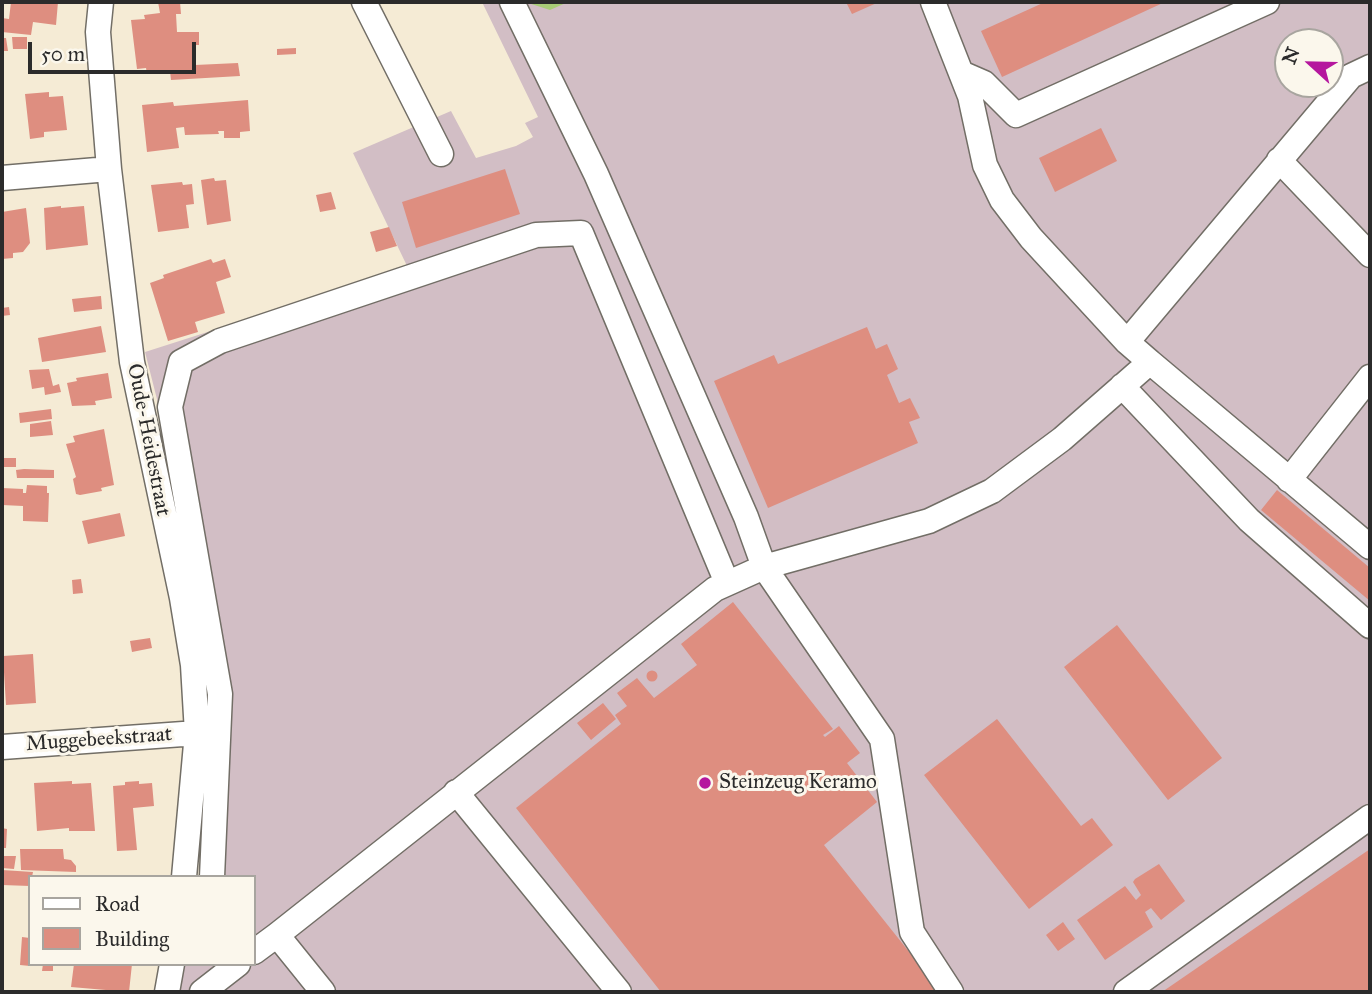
<!DOCTYPE html>
<html>
<head>
<meta charset="utf-8">
<style>
	body { margin:0 }
	#map { position:relative; width:1372px; height:994px; overflow:hidden; background:#f5ebd5; font-family:"IM FELL Great Primer",serif }
	canvas { display:block }
	.frame { position:absolute; inset:0; border:4px solid #2b2b2b; pointer-events:none }
	.legend { position:absolute; left:28px; top:875px; width:228px; height:91px; box-sizing:border-box; background:#fbf7ec; border:2px solid #a8a59f; margin:0; padding:9px 12px; list-style:none; font-size:21px; color:#2b2b2b }
	.legend li { display:flex; align-items:center; gap:14px; height:35px }
	.legend b { width:35px; border:2px solid #a8a59f }
	.north { position:absolute; left:1274px; top:28px; width:70px; height:70px; box-sizing:border-box; background:#fbf7ec; border:2px solid #a8a59f; border-radius:50%; rotate:292deg; font-size:19px; font-weight:700; line-height:28px; text-align:center; color:#2b2b2b }
	.north::after { content:''; display:block; margin:auto; width:24px; height:32px; background:#b5179e; clip-path:polygon(50% 0,100% 100%,50% 72%,0 100%) }
	.scale { position:absolute; left:28px; top:42px; width:168px; height:32px; box-sizing:border-box; border:4px solid #2b2b2b; border-top:0; padding-left:9px; font-size:21px; line-height:24px; white-space:nowrap; color:#2b2b2b; -webkit-text-stroke:5px #fbf7ec; paint-order:stroke }
</style>
</head>
<body>
<div id="map">
<canvas width="1372" height="994"></canvas>
<div class="frame"></div>
<ul class="legend">
<li><b style="height:9px;background:#fff"></b>Road</li>
<li><b style="height:19px;background:#de8e80"></b>Building</li>
</ul>
<div class="north">N</div>
<div class="scale">50 m</div>
</div>
<script>
const ctx = document.querySelector('canvas').getContext('2d');
ctx.lineJoin = 'round';
function fill(path, color) { ctx.fillStyle = color; ctx.fill(path, 'evenodd'); }
const toPath = rows => new Path2D(rows.map(r => 'M' + r).join(''));
function stroke(path, color, width, dash) { ctx.strokeStyle = color; ctx.lineWidth = width; ctx.lineCap = dash ? 'butt' : 'round'; ctx.setLineDash(dash || []); ctx.stroke(path); }
function write(font, color, halo, rows, align = 'center') {
  ctx.font = font + ' "IM FELL Great Primer",serif'; ctx.lineWidth = 6; ctx.setLineDash([]); ctx.textBaseline = 'middle'; ctx.strokeStyle = halo; ctx.fillStyle = color; for (const [text, x, y, turn = 0] of rows) {
    ctx.save(); ctx.translate(x, y); ctx.rotate((+turn || 0) * Math.PI / 180); ctx.textAlign = isNaN(turn) ? turn : align; if (halo) ctx.strokeText(text, 0, 0); ctx.fillText(text, 0, 0); ctx.restore();
  }
}
fill(toPath([
	[482,2,1370,2,1370,992,175,992,182,964,254,964,254,877,200,877,215,726,195,549,145,352,408,268,353,153,451,111,476,158,516,146,533,137,525,123,538,117],
	[1288,42,1330,42,1330,84,1288,84]
]), '#d2bec5');
fill(toPath([
	[525,2,568,2,550,10]
]), '#a8cc76');
fill(toPath([
	[11,2,58,2,56,25,33,22,31,35,2,32,2,18,9,19],
	[158,2,180,2,181,14,176,14,177,32,199,32,199,45,193,45,195,65,238,63,240,76,171,80,170,71,147,74,146,68,137,69,131,20,145,19,144,15,160,13],
	[846,2,879,2,852,14],
	[1045,2,1165,2,1002,77,981,31],
	[12,37,27,37,27,49,13,49],
	[2,38,6,38,8,51,2,51],
	[296,48,296,54,277,55,277,49],
	[49,92,49,97,63,96,67,130,44,132,44,137,30,139,25,94],
	[248,100,250,131,240,132,240,138,224,138,224,131,218,131,219,134,185,135,184,127,176,128,179,148,147,152,142,105,173,102,174,106],
	[1101,128,1117,161,1055,192,1039,158],
	[505,169,520,214,416,248,402,202],
	[214,178,215,181,226,180,231,221,207,225,201,180],
	[182,182,183,185,192,184,194,204,186,205,189,228,158,232,151,185],
	[331,192,336,209,320,212,316,195],
	[61,206,61,208,84,206,88,245,46,250,44,208],
	[26,208,30,243,23,252,13,253,13,258,2,259,2,212],
	[389,227,397,246,376,252,370,232],
	[211,259,213,263,225,259,231,277,216,282,225,313,195,322,198,332,168,341,150,283,164,278,163,275],
	[101,296,102,309,74,312,72,299],
	[9,307,10,315,2,316,2,308],
	[101,326,106,352,42,362,38,338],
	[867,327,876,349,887,344,898,369,887,375,899,403,910,398,920,418,909,422,918,443,768,508,714,381,774,355,778,364],
	[49,369,53,386,59,384,61,392,45,395,44,387,32,389,29,370],
	[108,373,112,398,95,401,96,405,72,406,67,383,77,381,76,378],
	[51,409,52,419,20,423,19,413],
	[51,421,53,435,30,437,30,424],
	[104,429,114,485,101,488,102,491,80,495,76,494,73,479,76,477,66,444,75,442,73,436],
	[2,458,16,458,16,467,2,467],
	[24,469,54,470,54,478,17,478,16,470],
	[27,485,47,486,47,493,49,493,48,522,23,521,23,506,2,505,2,488,23,489,23,493,26,493],
	[1277,490,1370,568,1370,601,1261,510],
	[120,513,125,536,88,544,82,521],
	[81,579,83,593,73,594,72,580],
	[733,602,833,729,823,735,825,737,839,726,860,753,847,763,877,802,824,845,941,992,661,992,516,808,621,724,615,715,627,706,617,693,637,678,654,698,697,665,681,644],
	[1117,625,1222,758,1168,800,1064,667],
	[150,638,152,648,132,652,130,641],
	[33,654,36,703,6,705,3,656],
	'646.5 676a5.5 5.5 0 1 1 11 0a5.5 5.5 0 1 1-11 0Z',
	[603,703,616,719,591,740,577,723],
	[997,719,1081,826,1092,818,1113,845,1029,909,924,775],
	[72,781,72,784,91,783,95,831,69,831,69,828,37,831,34,783],
	[139,781,139,784,152,783,154,806,133,808,137,850,117,851,113,786,125,785,125,782],
	[2,828,7,829,6,848,2,848],
	[20,849,63,849,64,859,71,860,76,866,76,872,21,870],
	[1370,849,1370,992,1162,992],
	[2,856,16,856,14,869,2,868],
	[1159,864,1185,901,1161,920,1151,908,1145,912,1153,927,1105,960,1077,920,1125,886,1136,900,1141,895,1133,882,1135,879],
	[2,870,33,872,32,877,30,877,30,886,2,885],
	[1063,922,1075,939,1058,951,1046,935],
	[22,937,30,938,30,966,20,965],
	[43,964,53,964,53,971,42,971],
	[74,964,132,964,129,992,71,987]
]), '#de8e80');
const minor = toPath([
	[101,2,98,32,109,169,132,362,182,598,193,665,197,733,184,877],
	[364,2,441,154],
	[512,2,596,174,746,517,764,567,882,739,912,932,951,992],
	[961,73,984,83,1016,115,1267,2],
	[1279,160,1370,255],
	[2,178,109,169],
	[1127,342,1351,76,1370,67],
	[1150,362,1370,547],
	[1122,386,1249,520,1370,626],
	[1289,480,1370,377],
	[2,747,197,733],
	[456,792,619,992],
	[212,877,220,694,170,407,181,362,220,341,536,235,581,233,727,583],
	[254,952,277,935],
	[167,992,172,964],
	[202,992,238,964],
	[323,992,277,935,715,589,764,567,929,521,992,491,1062,439,1150,362,1127,342,1031,238,1002,200,985,165,970,96,933,2],
	[1126,992,1370,817]
]);
stroke(minor, '#726e66', 27);
stroke(minor, '#fff', 24);
for (const [x, y, r, color] of [
	[705,783,7,"#b5179e"]
]) { const dot = new Path2D(); dot.arc(x, y, r, 0, 2 * Math.PI); ctx.fillStyle = color; ctx.fill(dot); stroke(dot, '#fbf7ec', 2.5); }
write('21px', '#2b2b2b', '#fbf7ec', [
	["Oude-Heidestraat",148,440,79],
	["Muggebeekstraat",99,740,-4]
]);
write('21px', '#2b2b2b', '#fbf7ec', [
	["Steinzeug Keramo",719,783]
], 'left');
</script>
</body>
</html>
